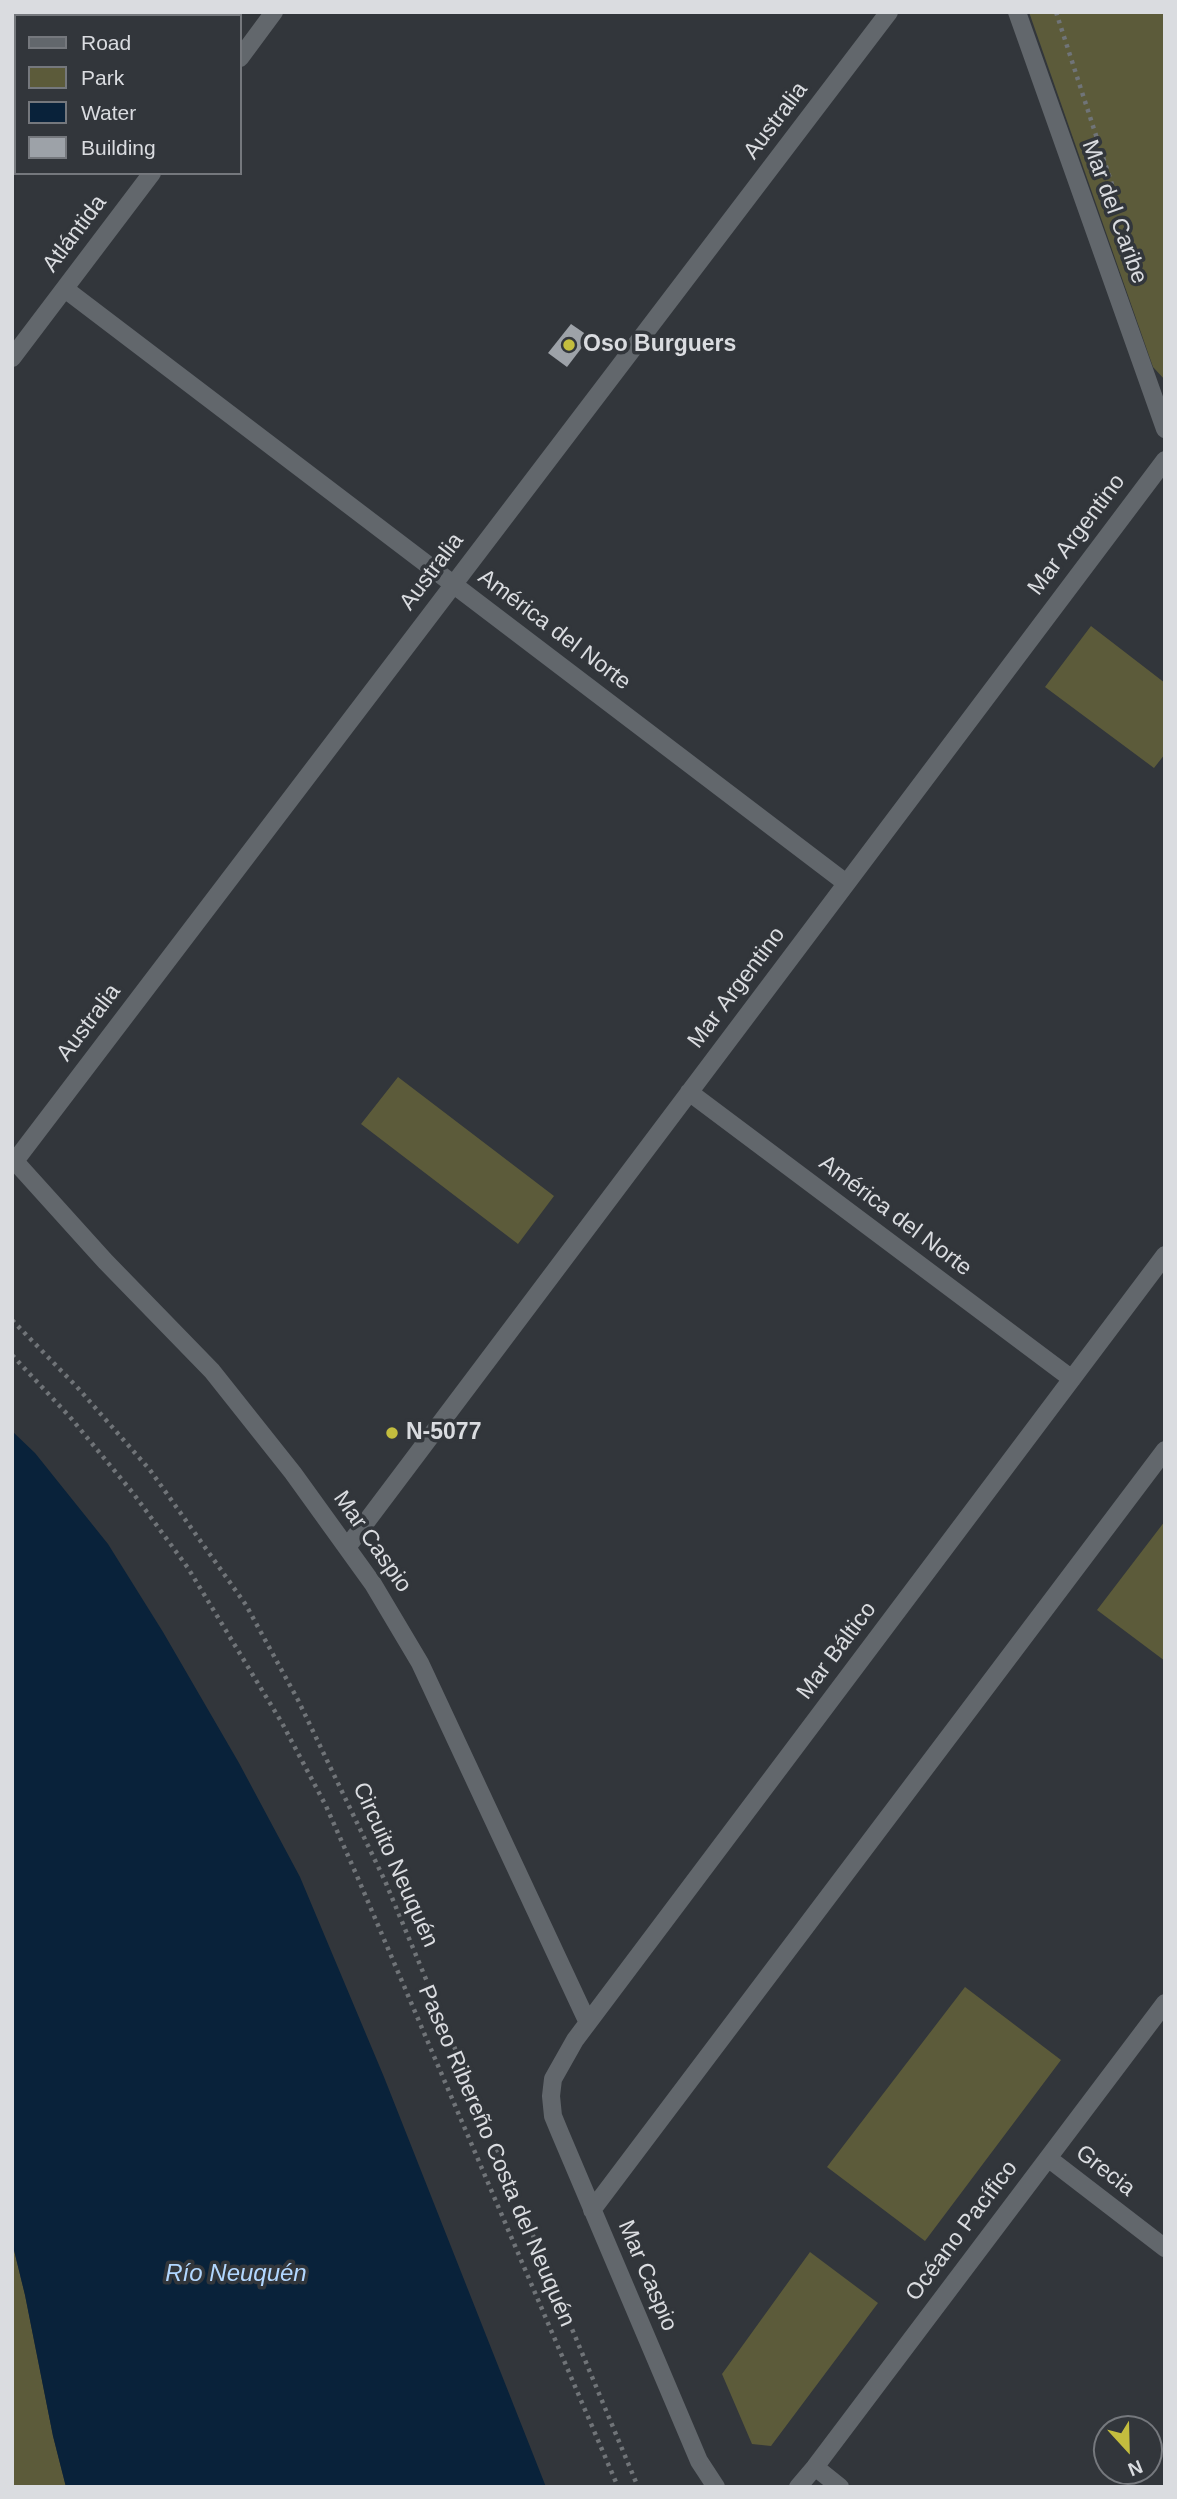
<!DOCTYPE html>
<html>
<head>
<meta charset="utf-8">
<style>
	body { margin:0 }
	#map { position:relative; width:1177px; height:2499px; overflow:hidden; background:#32363b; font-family:Arial,sans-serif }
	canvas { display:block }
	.frame { position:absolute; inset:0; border:14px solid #dadce0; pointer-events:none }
	.legend { position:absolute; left:14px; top:14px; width:228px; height:161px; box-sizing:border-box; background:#32363b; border:2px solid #75787d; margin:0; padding:9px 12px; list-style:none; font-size:21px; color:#dadce0 }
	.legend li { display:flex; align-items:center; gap:14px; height:35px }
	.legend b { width:35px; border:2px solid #75787d }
	.north { position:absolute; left:1093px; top:2415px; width:70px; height:70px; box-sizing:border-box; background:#32363b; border:2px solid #75787d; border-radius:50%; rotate:158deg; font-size:19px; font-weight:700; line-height:28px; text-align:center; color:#dadce0 }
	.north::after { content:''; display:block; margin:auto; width:24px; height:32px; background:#c3bd3e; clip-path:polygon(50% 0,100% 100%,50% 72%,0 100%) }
</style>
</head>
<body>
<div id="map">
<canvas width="1177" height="2499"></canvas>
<div class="frame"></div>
<ul class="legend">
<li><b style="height:9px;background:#62676c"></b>Road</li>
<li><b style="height:19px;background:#5c5b3a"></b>Park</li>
<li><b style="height:19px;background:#09223a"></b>Water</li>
<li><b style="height:19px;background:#9da2a8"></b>Building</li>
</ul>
<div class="north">N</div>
</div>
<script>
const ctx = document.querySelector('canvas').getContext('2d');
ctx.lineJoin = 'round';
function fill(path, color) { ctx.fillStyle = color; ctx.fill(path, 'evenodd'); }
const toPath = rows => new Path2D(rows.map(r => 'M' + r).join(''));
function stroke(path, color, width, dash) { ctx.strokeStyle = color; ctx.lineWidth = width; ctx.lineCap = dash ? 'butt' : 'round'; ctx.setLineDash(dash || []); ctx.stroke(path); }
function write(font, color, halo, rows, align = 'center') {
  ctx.font = font + ' Arial,sans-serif'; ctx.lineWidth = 7; ctx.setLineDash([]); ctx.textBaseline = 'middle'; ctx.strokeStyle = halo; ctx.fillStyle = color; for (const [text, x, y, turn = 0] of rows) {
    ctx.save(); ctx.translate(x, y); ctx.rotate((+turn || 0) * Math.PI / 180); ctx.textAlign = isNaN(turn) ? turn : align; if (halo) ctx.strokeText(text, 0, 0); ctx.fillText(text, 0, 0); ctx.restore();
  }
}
fill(toPath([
	[1029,12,1165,12,1165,380,1153,367],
	[1091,626,1165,683,1165,754,1154,768,1045,687],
	[398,1077,554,1196,518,1244,361,1124],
	[1165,1521,1165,1661,1097,1610],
	[965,1987,1061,2060,925,2241,827,2167],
	[12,2242,25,2295,53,2436,66,2487,12,2487],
	[810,2252,878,2303,771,2446,752,2444,722,2374]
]), '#5c5b3a');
fill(toPath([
	[12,1431,35,1453,108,1544,163,1632,239,1763,300,1877,384,2077,546,2487,66,2487,53,2436,25,2295,12,2242]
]), '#09223a');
fill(toPath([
	[571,324,590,337,567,367,548,353]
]), '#9da2a8');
stroke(toPath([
	[1056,12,1116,197],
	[12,1320,77,1387,150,1470,246,1605,298,1700,385,1881,638,2487],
	[12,1355,70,1417,133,1493,188,1568,282,1723,326,1806,357,1876,618,2487]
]), '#707478', 4.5, [3.5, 5]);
stroke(toPath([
	[81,12,86,16],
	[1017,12,1165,429],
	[240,58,274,12],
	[65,289,846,883],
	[12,358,152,173],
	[689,1092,1072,1379],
	[12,1158,105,1261,212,1371,293,1473,373,1584,420,1663,588,2023],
	[15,1161,889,12],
	[348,1546,1165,460],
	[1048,2158,1165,2248],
	[592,2210,1165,1450],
	[815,2467,840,2487],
	[716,2487,699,2461,560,2133,553,2116,551,2096,553,2079,575,2040,1165,1255],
	[798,2487,815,2467,1165,2003]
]), '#62676c', 18);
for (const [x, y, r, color] of [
	[569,345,7,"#c3bd3e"],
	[392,1433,7,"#c3bd3e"]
]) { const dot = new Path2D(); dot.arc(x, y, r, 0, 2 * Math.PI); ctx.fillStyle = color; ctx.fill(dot); stroke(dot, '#32363b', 2.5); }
write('23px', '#dadce0', '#32363b', [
	["Australia",776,121,-53],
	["Mar del Caribe",1114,212,70],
	["Atlántida",75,234,-53],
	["Mar Argentino",1077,535,-53],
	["Australia",432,572,-53],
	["América del Norte",554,630,37],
	["Mar Argentino",737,988,-53],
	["Australia",89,1023,-53],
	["América del Norte",895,1216,37],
	["Mar Caspio",372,1542,55],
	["Mar Báltico",837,1651,-53],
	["Circuito Neuquén",395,1865,66],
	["Paseo Ribereño Costa del Neuquén",496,2156,67],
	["Grecia",1105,2171,38],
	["Océano Pacífico",962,2231,-53],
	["Mar Caspio",647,2276,67]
]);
write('bold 23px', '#dadce0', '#32363b', [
	["Oso Burguers",583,345],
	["N-5077",406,1433]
], 'left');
write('italic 24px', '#b2d7ff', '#32363b', [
	["Río Neuquén",236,2274]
]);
</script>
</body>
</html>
